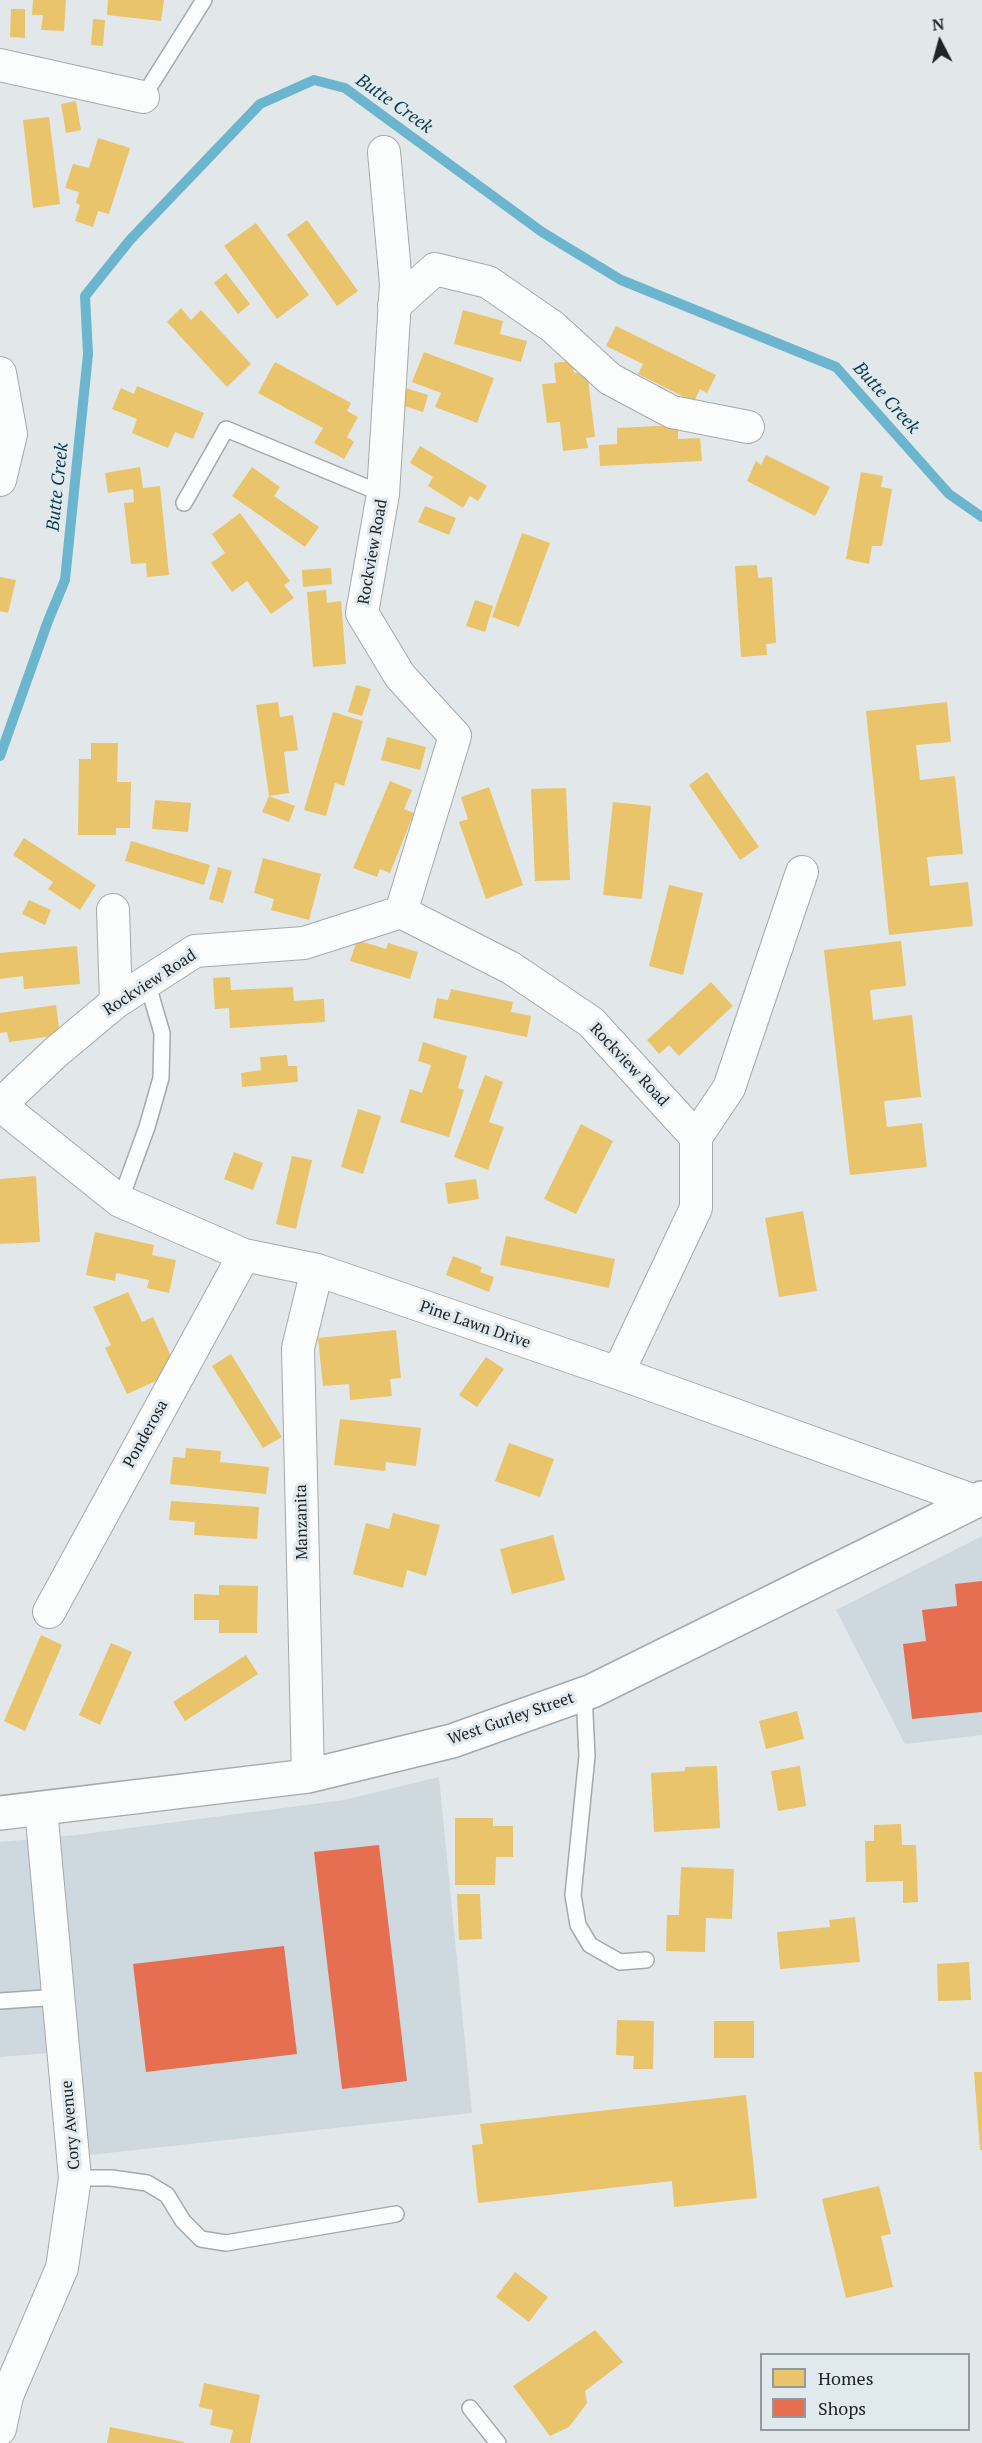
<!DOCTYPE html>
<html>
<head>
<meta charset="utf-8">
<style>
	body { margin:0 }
	#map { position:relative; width:982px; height:2443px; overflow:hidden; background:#e2e8ea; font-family:"PT Serif",serif }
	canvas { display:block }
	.legend { position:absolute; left:760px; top:2353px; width:210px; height:78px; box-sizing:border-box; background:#dfe9ee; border:2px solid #939a9e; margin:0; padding:8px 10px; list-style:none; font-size:18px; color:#202425 }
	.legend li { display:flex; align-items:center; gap:12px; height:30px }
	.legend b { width:30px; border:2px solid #939a9e }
	.north { position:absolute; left:910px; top:12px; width:60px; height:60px; -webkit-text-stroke:4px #dfe9ee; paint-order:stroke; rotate:354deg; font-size:16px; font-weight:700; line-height:24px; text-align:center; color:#202425 }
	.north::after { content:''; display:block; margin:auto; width:21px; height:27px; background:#202425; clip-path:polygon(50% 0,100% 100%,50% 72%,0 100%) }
</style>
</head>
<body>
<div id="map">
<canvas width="982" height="2443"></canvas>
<ul class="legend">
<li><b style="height:16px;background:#e9c46a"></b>Homes</li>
<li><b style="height:16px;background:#e76f51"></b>Shops</li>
</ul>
<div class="north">N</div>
</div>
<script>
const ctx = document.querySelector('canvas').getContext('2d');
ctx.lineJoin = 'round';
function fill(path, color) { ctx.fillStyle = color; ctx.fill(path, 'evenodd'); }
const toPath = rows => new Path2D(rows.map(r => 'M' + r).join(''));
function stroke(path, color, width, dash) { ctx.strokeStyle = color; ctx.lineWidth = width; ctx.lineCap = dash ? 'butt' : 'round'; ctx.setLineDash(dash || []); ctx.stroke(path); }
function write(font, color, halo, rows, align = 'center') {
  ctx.font = font + ' "PT Serif",serif'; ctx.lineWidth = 6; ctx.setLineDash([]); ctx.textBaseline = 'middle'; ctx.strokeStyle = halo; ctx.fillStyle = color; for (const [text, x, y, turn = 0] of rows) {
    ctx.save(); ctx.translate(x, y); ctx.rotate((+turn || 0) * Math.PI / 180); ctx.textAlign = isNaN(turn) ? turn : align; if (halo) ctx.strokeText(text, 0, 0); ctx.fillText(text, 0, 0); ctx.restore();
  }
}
fill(toPath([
	[982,1536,982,1735,905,1744,836,1610],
	[439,1777,472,2113,62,2158,50,2053,0,2057,0,1842,76,1835,344,1800]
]), '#cdd9de');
fill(toPath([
	[33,0,66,0,64,31,41,30,43,15,32,15],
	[108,0,164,0,161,21,107,15],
	[11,9,25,9,25,38,10,37],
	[93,19,105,20,103,46,91,45],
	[76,101,81,130,66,133,61,104],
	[49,117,60,204,33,208,23,120],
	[98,138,130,148,109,214,98,211,93,227,75,221,80,205,76,203,79,192,65,188,73,164,89,168],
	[307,220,358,291,337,306,287,235],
	[256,223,309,295,277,319,224,246],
	[226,273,250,304,238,314,214,283],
	[181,308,191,320,201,310,251,364,227,387,167,322],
	[463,310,503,321,500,334,527,341,521,362,454,344],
	[616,326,716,375,707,393,700,389,694,402,638,374,643,364,606,346],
	[424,352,494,378,477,423,435,407,441,393,412,382],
	[572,361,574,373,587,371,595,437,586,438,588,448,563,451,560,422,547,423,542,384,556,383,554,363],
	[275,362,351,403,347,411,358,417,347,437,354,442,344,459,314,443,323,428,258,393],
	[137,386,204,413,193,439,175,432,168,448,132,433,137,419,112,409,121,388,134,394],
	[403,387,428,395,423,412,398,404],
	[678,425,678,439,700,438,702,461,600,466,599,445,617,444,617,428],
	[420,446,487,486,478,501,470,496,463,508,428,486,433,477,410,463],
	[766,455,830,487,815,516,747,481,756,461,761,465],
	[140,467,143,488,160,486,169,575,147,577,146,563,131,564,124,503,134,502,133,489,108,493,105,473],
	[252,467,280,487,274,496,319,527,305,547,232,496],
	[861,472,883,476,881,487,892,489,882,546,872,546,869,564,846,559],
	[425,506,456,518,449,535,418,522],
	[240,513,290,581,284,585,294,598,271,614,247,581,232,592,211,563,225,553,212,534],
	[522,533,550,543,519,627,492,617],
	[757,565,758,578,772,577,776,643,766,644,767,655,741,657,735,566],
	[331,568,332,584,303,587,302,570],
	[0,577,16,580,8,613,0,611],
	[326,590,327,603,341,601,346,664,313,667,307,592],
	[475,600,493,606,485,632,466,626],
	[356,685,371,689,362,716,348,712],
	[278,702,280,717,293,715,298,750,284,752,289,793,269,796,295,806,289,822,262,812,269,796,256,705],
	[947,702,951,742,916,745,920,780,955,776,963,854,927,857,930,886,968,882,973,926,889,935,866,711],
	[333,712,363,721,344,786,335,783,326,816,304,810],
	[387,737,426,747,420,770,381,760],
	[91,743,118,743,117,782,131,782,130,828,116,828,116,835,78,835,79,759,91,759],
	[707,772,759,847,740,860,689,785],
	[390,781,412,790,404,809,414,813,390,873,380,869,377,877,353,868],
	[489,787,523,885,486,899,459,822,468,819,461,797],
	[566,788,570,880,535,881,531,789],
	[155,800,191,803,188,832,152,829],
	[613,802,651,806,642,899,603,895],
	[24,838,96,885,80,910,48,889,53,882,13,855],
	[131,841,210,865,204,885,125,861],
	[263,858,321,874,309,920,271,910,274,899,254,893],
	[218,867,232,871,223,903,209,899],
	[669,885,703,893,683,975,649,966],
	[29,900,51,910,45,925,22,914],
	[357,940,386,949,388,943,418,952,410,979,350,961],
	[901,941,906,986,870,990,873,1020,912,1015,921,1097,884,1101,887,1127,922,1123,927,1167,850,1175,824,950],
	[77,946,80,984,24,989,23,976,0,979,0,953],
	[230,977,231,990,293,987,294,1001,324,999,325,1022,230,1028,229,1008,215,1009,213,978],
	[711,982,733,1006,679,1056,669,1045,659,1054,647,1040],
	[451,989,513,1002,511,1012,531,1016,527,1037,433,1018,437,998,448,1000],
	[56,1005,60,1035,9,1042,7,1032,0,1033,0,1013],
	[423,1042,467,1056,458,1088,464,1090,449,1137,400,1122,410,1089,422,1093,431,1065,418,1061],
	[287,1055,288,1066,297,1066,298,1082,242,1087,241,1073,261,1070,260,1057],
	[485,1075,503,1082,489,1122,504,1127,488,1170,454,1157],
	[358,1109,381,1116,363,1174,341,1167],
	[581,1124,613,1141,576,1214,544,1199],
	[234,1152,263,1163,253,1190,224,1179],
	[292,1156,312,1160,296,1229,276,1224],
	[36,1176,40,1242,0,1244,0,1179],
	[476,1179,479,1199,448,1204,445,1183],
	[803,1211,817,1291,779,1297,765,1218],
	[95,1232,154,1245,152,1255,176,1260,169,1293,147,1288,149,1280,116,1273,115,1281,86,1275],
	[506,1236,615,1259,609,1288,500,1265],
	[453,1256,482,1267,480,1272,494,1277,489,1292,446,1275],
	[128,1292,142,1322,153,1317,178,1371,127,1394,105,1348,111,1345,93,1307],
	[396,1330,401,1378,390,1379,392,1396,350,1400,349,1384,323,1386,318,1338],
	[231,1354,282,1437,263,1448,212,1366],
	[486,1357,504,1369,477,1407,459,1395],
	[340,1419,421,1428,416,1466,386,1462,385,1471,334,1465],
	[509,1443,554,1459,540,1497,495,1481],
	[186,1448,221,1451,220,1462,269,1467,266,1494,170,1484,173,1457,185,1458],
	[171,1501,259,1507,257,1539,194,1535,195,1522,169,1520],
	[393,1513,440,1525,426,1576,407,1570,403,1588,353,1574,366,1523,389,1529],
	[553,1535,565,1580,512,1594,500,1549],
	[219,1585,258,1586,257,1633,219,1633,219,1620,194,1620,194,1594,219,1595],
	[41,1635,62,1645,25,1731,4,1721],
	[111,1643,132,1652,100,1725,79,1715],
	[246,1655,258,1674,185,1721,173,1702],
	[797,1711,804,1739,766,1749,759,1721],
	[717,1766,720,1828,654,1832,651,1773,685,1771,685,1767],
	[800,1766,806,1806,778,1811,771,1771],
	[455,1818,493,1818,493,1826,513,1826,513,1857,496,1857,495,1885,455,1885],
	[901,1824,902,1845,916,1845,918,1902,903,1903,903,1881,866,1882,865,1841,874,1841,874,1825],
	[681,1867,734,1869,732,1919,706,1918,705,1952,666,1951,667,1915,679,1915],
	[457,1894,480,1894,482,1939,459,1940],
	[855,1917,860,1962,780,1969,777,1932,830,1927,829,1920],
	[969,1962,971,2000,938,2001,937,1964],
	[617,2020,654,2021,653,2069,633,2069,634,2056,616,2055],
	[714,2021,754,2021,754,2058,714,2058],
	[974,2072,982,2072,982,2150,980,2150],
	[746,2095,757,2198,674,2207,672,2181,478,2203,472,2145,483,2144,480,2124],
	[879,2186,891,2234,881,2236,893,2287,846,2298,822,2199],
	[515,2272,548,2297,529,2322,496,2297],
	[595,2330,623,2362,585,2391,587,2403,569,2427,550,2436,513,2386],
	[204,2383,260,2395,250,2443,230,2443,233,2430,210,2425,213,2410,199,2407],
	[110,2427,184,2442,184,2443,107,2443]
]), '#e9c46a');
fill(toPath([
	[982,1581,982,1712,912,1719,903,1644,926,1641,922,1610,957,1606,955,1584],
	[379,1845,407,2081,342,2089,314,1852],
	[284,1946,297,2054,146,2072,133,1964]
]), '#e76f51');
stroke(toPath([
	[0,756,48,621,65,580,88,354,85,296,130,240,260,104,314,80,345,88,542,232,621,280,836,367,949,494,982,517]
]), '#6cb5ce', 10);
const service = toPath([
	[143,97,204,0],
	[184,503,226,429,383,494],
	[120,1201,147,1127,161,1078,162,1033,147,982],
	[584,1693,587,1756,573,1895,578,1925,590,1945,620,1962,646,1960],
	[0,2001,59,1997],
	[75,2178,111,2178,147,2183,167,2195,183,2221,201,2239,226,2243,396,2214],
	[470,2408,498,2443]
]);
const minor = toPath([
	[0,65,143,97],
	[384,152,396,284,383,494,362,613,400,676,455,736,401,912],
	[394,306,435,269,488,282,553,327,610,379,672,412,748,427],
	[0,373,11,434,0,480],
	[113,910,116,1002],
	[0,1105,56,1052,116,1002,195,951,304,943,401,912,511,968,591,1022,696,1137,696,1208,618,1373],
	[0,1105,120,1201,244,1255,317,1270,618,1373,975,1501],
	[696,1137,729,1088,802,872],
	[49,1612,244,1255],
	[308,1776,298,1348,317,1270],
	[0,2429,7,2396,62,2268,75,2178,41,1809]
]);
const secondary = toPath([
	[0,1813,308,1776,452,1741,592,1691,982,1498]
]);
stroke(service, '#a4a9aa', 18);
stroke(minor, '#a4a9aa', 34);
stroke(secondary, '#a4a9aa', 36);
stroke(service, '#fbfcfc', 15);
stroke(minor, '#fbfcfc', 32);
stroke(secondary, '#fbfcfc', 33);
write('16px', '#202425', '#dfe9ee', [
	["Rockview Road",373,552,-80],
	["Rockview Road",150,983,-33],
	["Rockview Road",629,1065,47],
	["Pine Lawn Drive",475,1325,19],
	["Ponderosa",146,1434,-61],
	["Manzanita",302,1522,-91],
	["West Gurley Street",511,1719,-19],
	["Cory Avenue",71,2125,-95]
]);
write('italic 18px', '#0b3948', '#dfe9ee', [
	["Butte Creek",394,104,35],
	["Butte Creek",886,398,48],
	["Butte Creek",58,487,-84]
]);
</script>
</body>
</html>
